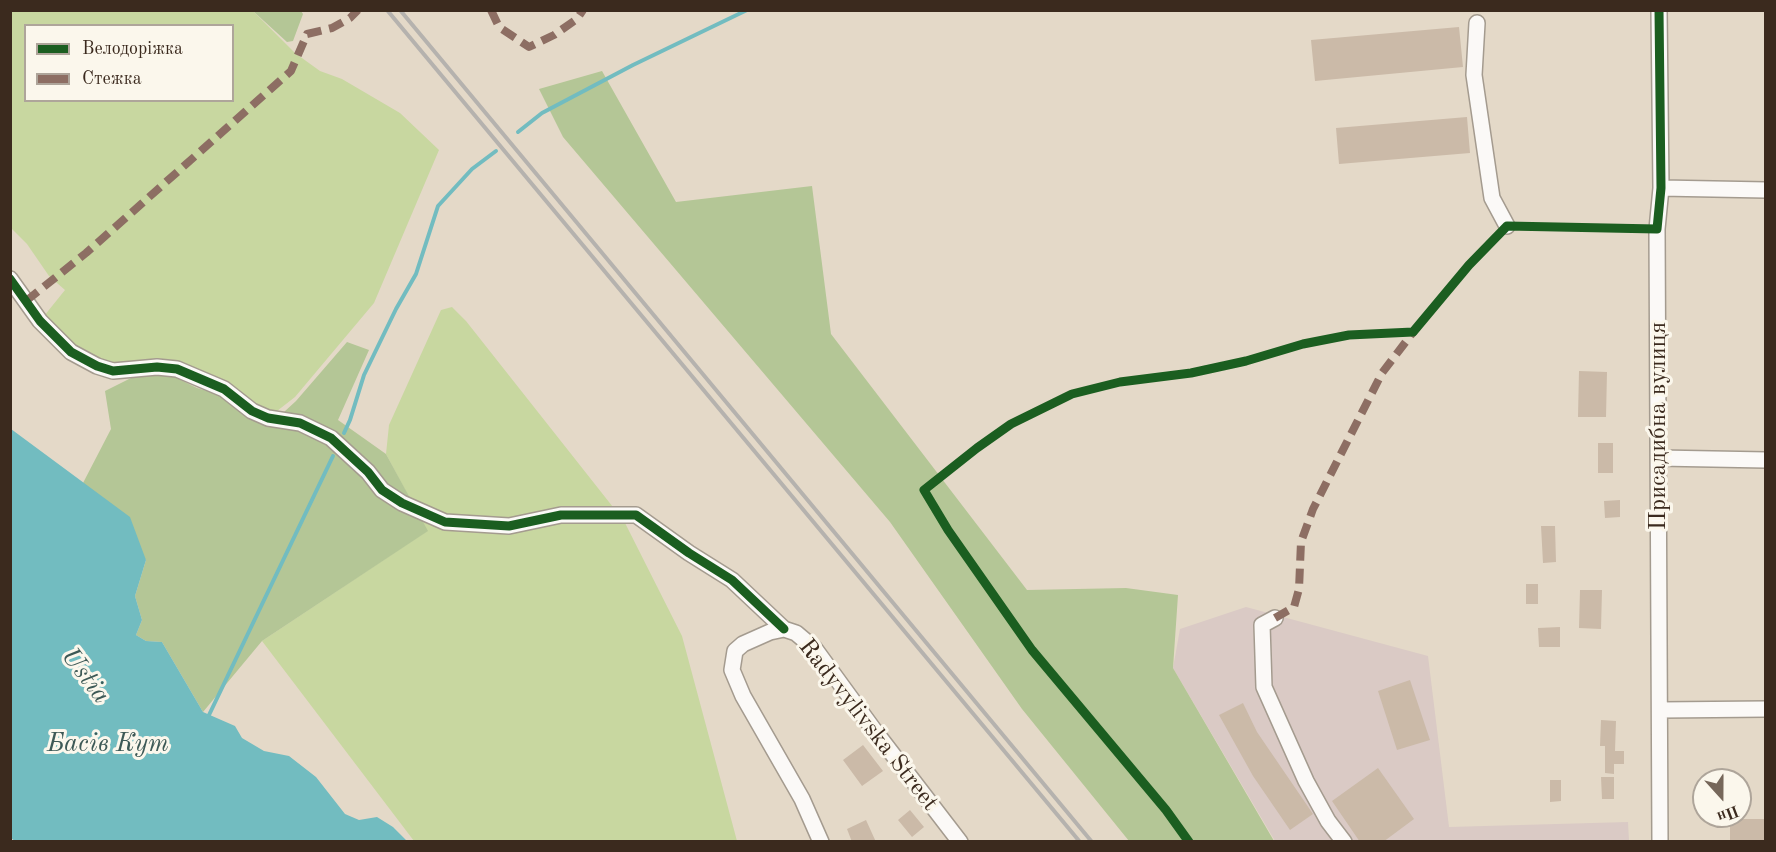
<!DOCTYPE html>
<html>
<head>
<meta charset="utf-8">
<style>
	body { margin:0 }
	#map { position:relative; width:1776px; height:852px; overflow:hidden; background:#e4d9c8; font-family:"Old Standard TT",serif }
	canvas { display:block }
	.frame { position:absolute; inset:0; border:12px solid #3b2a1e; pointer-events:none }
	.legend { position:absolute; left:24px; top:24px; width:210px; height:78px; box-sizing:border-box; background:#fbf7ec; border:2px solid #aea59a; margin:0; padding:8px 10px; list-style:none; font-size:18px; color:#3b2a1e }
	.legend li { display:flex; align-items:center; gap:12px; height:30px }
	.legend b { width:30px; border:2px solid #aea59a }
	.north { position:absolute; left:1692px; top:768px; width:60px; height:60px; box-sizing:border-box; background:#fbf7ec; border:2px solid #aea59a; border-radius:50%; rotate:159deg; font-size:16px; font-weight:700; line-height:24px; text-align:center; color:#3b2a1e }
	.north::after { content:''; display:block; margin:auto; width:21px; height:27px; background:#76675a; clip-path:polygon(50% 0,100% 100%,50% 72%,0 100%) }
</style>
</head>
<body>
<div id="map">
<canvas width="1776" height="852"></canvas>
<div class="frame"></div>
<ul class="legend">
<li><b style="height:8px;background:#1b5e20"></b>Велодоріжка</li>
<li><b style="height:8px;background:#8d6e63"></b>Стежка</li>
</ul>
<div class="north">Пн</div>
</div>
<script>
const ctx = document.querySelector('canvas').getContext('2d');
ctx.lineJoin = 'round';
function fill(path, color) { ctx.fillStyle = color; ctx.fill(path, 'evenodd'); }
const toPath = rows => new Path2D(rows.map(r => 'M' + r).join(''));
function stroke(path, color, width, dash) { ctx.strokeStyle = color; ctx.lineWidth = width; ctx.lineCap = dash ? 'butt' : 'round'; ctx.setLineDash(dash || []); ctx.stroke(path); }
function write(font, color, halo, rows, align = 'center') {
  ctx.font = font + ' "Old Standard TT",serif'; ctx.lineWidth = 6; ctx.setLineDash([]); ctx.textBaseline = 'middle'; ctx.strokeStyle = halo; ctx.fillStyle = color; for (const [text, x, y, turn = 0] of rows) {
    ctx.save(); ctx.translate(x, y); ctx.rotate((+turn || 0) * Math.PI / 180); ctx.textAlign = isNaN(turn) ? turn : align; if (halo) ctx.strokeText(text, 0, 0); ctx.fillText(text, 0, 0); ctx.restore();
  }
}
fill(toPath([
	[1246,607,1428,656,1449,827,1628,822,1629,841,1275,841,1173,668,1180,629]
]), '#dacac5');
fill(toPath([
	[10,11,253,11,295,53,320,71,342,79,400,113,439,150,374,303,295,397,268,418,177,369,97,366,40,321,65,290,49,276,27,244,11,228],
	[26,26,232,26,232,100,26,100],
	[452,307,466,321,624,521,682,636,737,841,414,841,262,641,427,531,386,454,389,425,441,310]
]), '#c8d7a0');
fill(toPath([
	[253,11,301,11,303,14,293,41,287,42],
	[602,71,676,202,812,186,831,334,1027,590,1126,588,1178,595,1173,668,1274,841,1129,841,1022,709,890,522,563,137,539,89],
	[347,342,369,350,338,420,386,454,428,531,262,641,203,712,162,642,146,641,136,635,142,620,135,596,146,560,83,483,111,429,105,391,135,376,167,373,197,388,228,397,272,423,296,401]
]), '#b4c696');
fill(toPath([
	[11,429,130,517,146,560,135,596,142,620,136,635,146,641,162,642,203,712,235,726,242,738,264,751,289,756,316,777,345,814,359,820,377,817,393,827,407,841,16,842,11,838]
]), '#72bcc0');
stroke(toPath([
	[518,132,542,113,633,65,747,10],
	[344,433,350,420,364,375,396,309,416,274,438,206,472,169,496,151],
	[209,715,333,456]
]), '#72bcc0', 4);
fill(toPath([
	[1459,27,1463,67,1315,81,1311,40],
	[1467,117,1470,153,1339,164,1336,128],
	[1579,371,1607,372,1606,417,1578,417],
	[1598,443,1613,443,1613,473,1598,473],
	[1620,500,1620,517,1605,518,1604,501],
	[1541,526,1555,526,1556,562,1543,563],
	[1526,584,1538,584,1538,604,1526,604],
	[1580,590,1602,590,1601,629,1579,628],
	[1560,627,1560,647,1539,647,1538,628],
	[1410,680,1430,740,1397,750,1378,691],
	[1243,703,1257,732,1313,814,1290,830,1253,776,1219,715],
	[1601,720,1616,721,1615,751,1624,751,1624,764,1614,764,1614,774,1605,773,1605,746,1600,746],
	[863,745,883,771,862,786,843,760],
	[1378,768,1414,819,1383,842,1360,842,1332,801],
	[1601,777,1614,777,1614,799,1602,799],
	[1550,780,1561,780,1561,801,1550,802],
	[910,810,924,827,912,837,898,820],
	[1730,819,1766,819,1766,842,1730,842],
	[866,820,876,842,852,842,847,829]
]), '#cbbaa8');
const minor = toPath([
	[1659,10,1661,188,1657,229,1660,842],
	[1477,23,1474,75,1492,198,1507,226],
	[1661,188,1766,190],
	[10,279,40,321,71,352,97,366,113,371,157,367,177,369,224,389,252,411,268,418,300,423,331,438,368,472,382,490,402,503,445,522,509,526,561,515,636,515,689,553,732,580,784,629],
	[1659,458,1766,460],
	[1275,618,1262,625,1264,687,1306,781,1328,821,1344,842],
	[1661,710,1766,709],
	[821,842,802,799,743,696,732,670,735,651,743,644,770,632,784,629,796,633,815,649,874,730,960,842]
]);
stroke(minor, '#a49b8f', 18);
stroke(minor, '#fbf9f7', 15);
stroke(toPath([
	[387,10,1080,842],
	[400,10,1092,842]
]), '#b5b2ae', 4);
stroke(toPath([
	[491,10,499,27,529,47,554,35,577,19,583,10],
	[26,301,86,253,291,71,307,34,332,28,350,18,358,10],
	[1275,618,1294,607,1299,589,1301,542,1313,509,1382,373,1414,331]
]), '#8d6e63', 8, [15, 8]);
stroke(toPath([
	[10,279,40,321,71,352,97,366,113,371,157,367,177,369,224,389,252,411,268,418,300,423,331,438,368,472,382,490,402,503,445,522,509,526,561,515,636,515,689,553,732,580,784,629],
	[1189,842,1166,810,1032,650,948,530,924,490,977,448,1011,424,1072,394,1120,382,1191,373,1246,361,1303,344,1349,335,1413,332,1469,265,1507,226,1657,229,1661,188,1659,10]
]), '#1b5e20', 9);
write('24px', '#3b2a1e', '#fbf7ec', [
	["Присадибна вулиця",1659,426,-90],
	["Radyvylivska Street",868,725,52]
]);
write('italic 26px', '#3d5956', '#fbf7ec', [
	["Ustia",85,676,53],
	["Басів Кут",108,744]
]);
</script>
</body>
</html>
